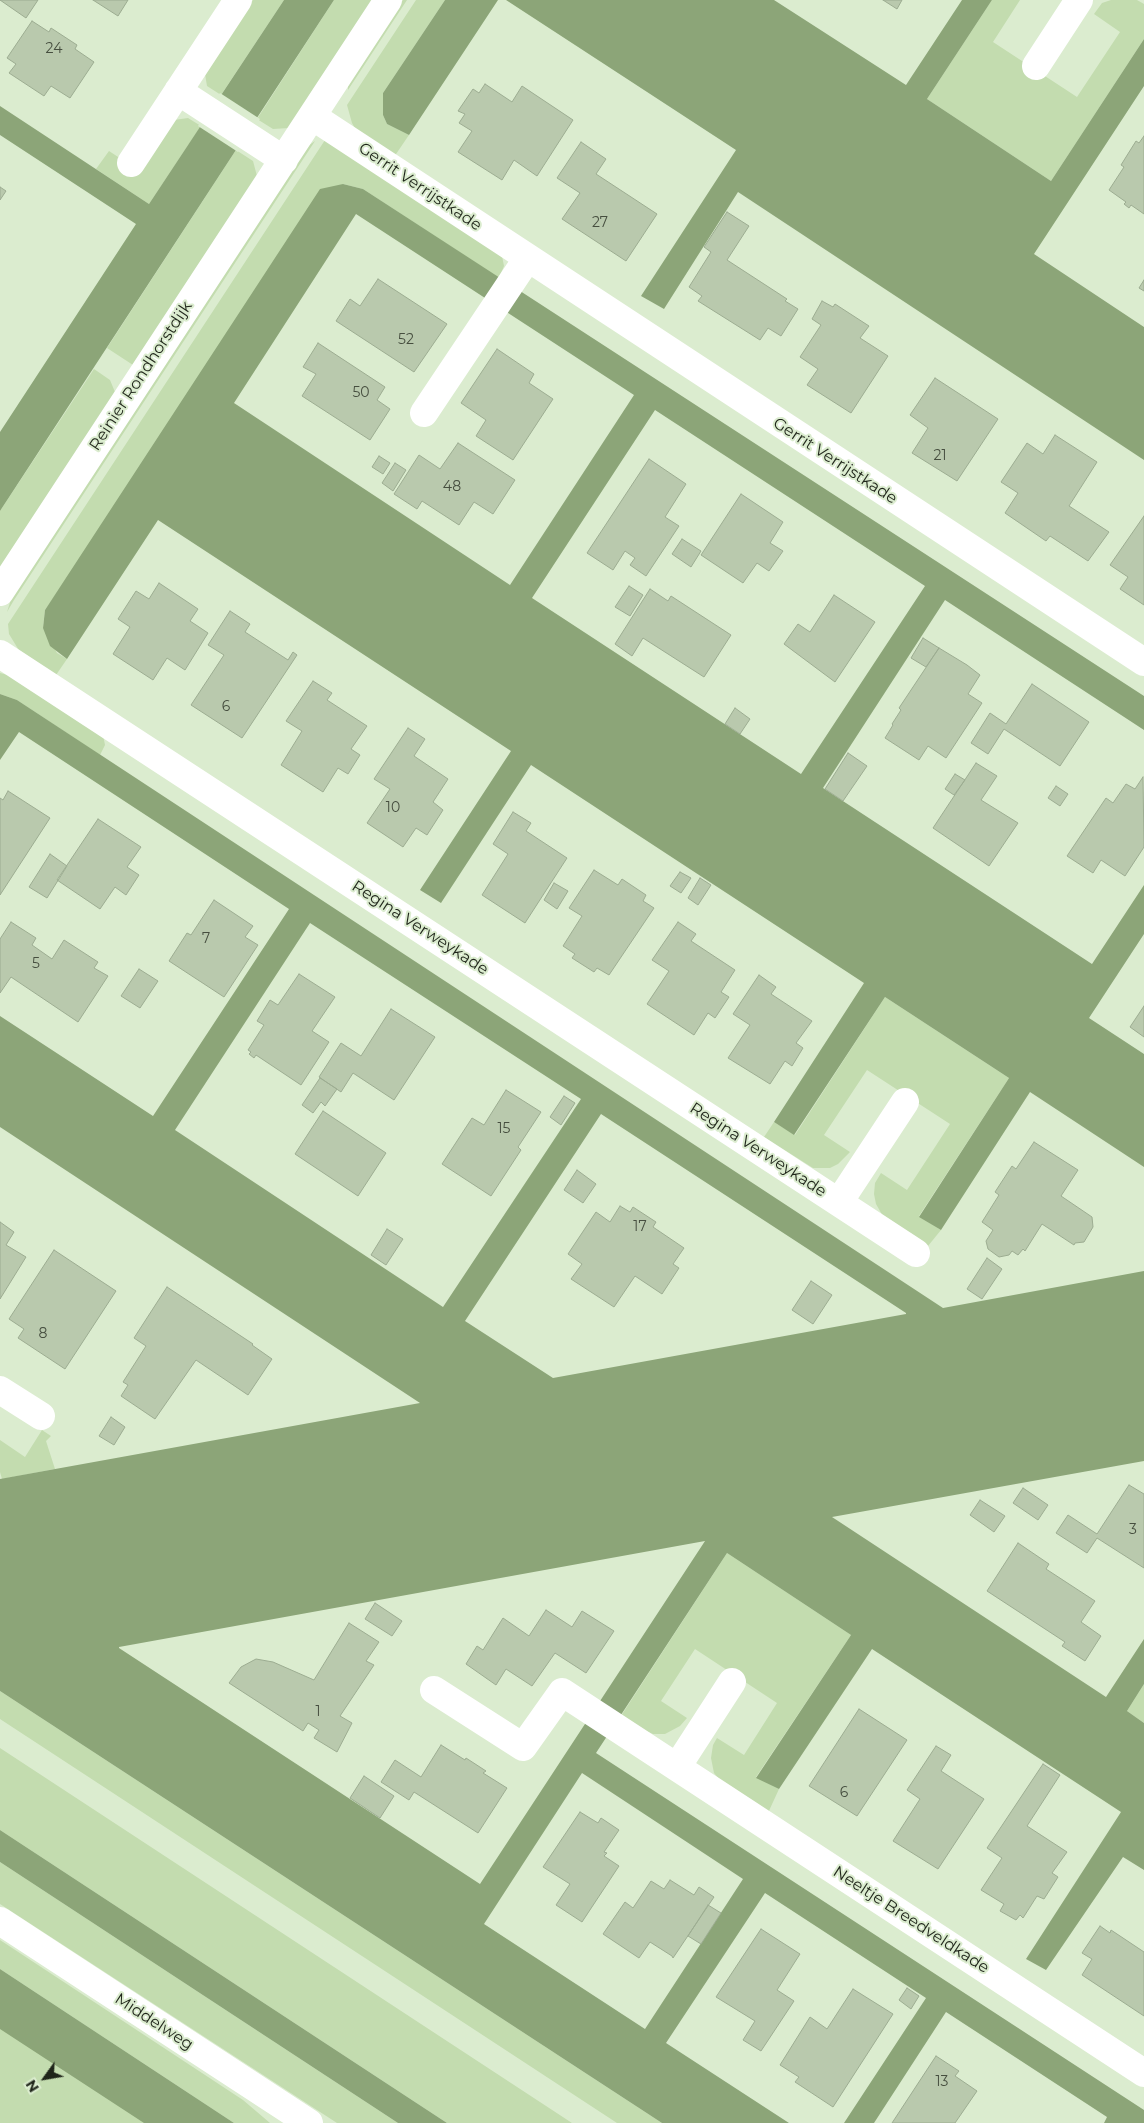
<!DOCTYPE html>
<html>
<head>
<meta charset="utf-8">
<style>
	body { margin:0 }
	#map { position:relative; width:1144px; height:2123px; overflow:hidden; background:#dbeccf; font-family:Montserrat,sans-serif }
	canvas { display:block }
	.north { position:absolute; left:20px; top:2053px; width:50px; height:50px; -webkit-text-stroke:4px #dbeccf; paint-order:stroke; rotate:238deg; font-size:14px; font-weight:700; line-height:20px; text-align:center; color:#1f251a }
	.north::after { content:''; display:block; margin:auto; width:18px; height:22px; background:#1f251a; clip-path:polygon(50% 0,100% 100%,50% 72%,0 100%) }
</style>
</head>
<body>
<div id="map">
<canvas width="1144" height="2123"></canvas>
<div class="north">N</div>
</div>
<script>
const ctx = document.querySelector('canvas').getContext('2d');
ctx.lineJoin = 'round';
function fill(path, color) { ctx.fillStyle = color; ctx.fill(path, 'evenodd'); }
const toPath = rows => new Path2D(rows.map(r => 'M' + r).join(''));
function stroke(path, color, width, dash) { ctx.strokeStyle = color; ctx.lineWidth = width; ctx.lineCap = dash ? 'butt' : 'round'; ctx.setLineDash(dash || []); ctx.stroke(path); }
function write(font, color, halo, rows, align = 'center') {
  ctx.font = font + ' Montserrat,sans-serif'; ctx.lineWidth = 4; ctx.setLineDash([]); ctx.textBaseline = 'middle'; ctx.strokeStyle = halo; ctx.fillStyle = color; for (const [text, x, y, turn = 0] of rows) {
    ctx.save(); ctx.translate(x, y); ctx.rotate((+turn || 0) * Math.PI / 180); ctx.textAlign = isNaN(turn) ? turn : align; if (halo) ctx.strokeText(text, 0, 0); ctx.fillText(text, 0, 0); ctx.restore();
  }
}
fill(toPath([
	[253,0,284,0,221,95,207,86,205,74],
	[334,0,373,0,289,128,273,129,257,119],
	[403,0,407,0,348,90,348,83],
	[416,0,445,0,383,93,383,115,387,124,409,135,394,157,357,132,352,123,347,105],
	[992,0,1020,0,993,42,1077,97,1120,32,1094,14,1102,3,1111,0,1137,0,1144,4,1144,39,1051,181,927,99],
	[188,118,201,126,149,204,96,169,109,151,141,172,174,120],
	[325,140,502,256,504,266,499,278,363,189,343,184,45,610,43,627,57,653,67,659,56,675,20,652,9,634,8,624],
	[315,141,14,600,7,612,12,596,305,148],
	[236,150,253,161,257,176,133,365,107,348],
	[94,369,110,380,115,392,0,569,0,511],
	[0,673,8,675,103,735,105,745,100,755,17,700,0,694],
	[885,997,1009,1078,919,1216,941,1230,928,1246,884,1218,876,1204,874,1194,875,1183,881,1173,907,1190,950,1124,867,1070,824,1135,850,1152,838,1164,830,1168,813,1168,764,1137,774,1122,795,1135],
	[42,1430,51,1436,46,1441,55,1469,2,1479,0,1472,0,1440,25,1457],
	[727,1553,851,1635,756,1777,779,1789,768,1813,719,1779,714,1773,711,1758,713,1745,717,1738,744,1755,777,1703,695,1649,661,1701,687,1718,680,1726,665,1734,653,1734,619,1719],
	[1144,1684,1144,1723,1127,1711],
	[0,1691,662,2123,617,2123,0,1719],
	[0,1748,572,2123,447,2123,0,1830],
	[0,1862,398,2123,337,2123,0,1904],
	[0,1940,243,2100,270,2123,234,2123,0,1969],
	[0,1999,187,2123,0,2123]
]), '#c3dcaf');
fill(toPath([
	[284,0,334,0,0,511,0,432,136,224,0,135,0,106,149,204],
	[445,0,498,0,409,135,387,124,383,115,383,93],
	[506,0,774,0,906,85,962,0,992,0,927,99,1051,181,1144,39,1144,86,1034,254,1144,327,1144,460,738,192,664,309,641,296,736,150],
	[343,184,363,189,1144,696,1144,730,945,600,823,788,1092,964,1144,885,1144,934,1089,1018,1144,1054,1144,1167,1030,1092,941,1230,919,1217,1009,1078,885,997,794,1135,774,1122,864,983,531,765,441,903,420,890,511,751,158,520,67,659,50,646,43,628,45,610,320,189],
	[356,214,634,395,510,585,234,403],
	[655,410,925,586,801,774,532,598],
	[0,694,17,700,943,1308,1144,1271,1144,1461,832,1517,1106,1697,1144,1639,1144,1684,1127,1711,1144,1723,1144,1870,1123,1857,1046,1970,1026,1959,1121,1812,872,1649,779,1789,756,1778,851,1635,727,1553,596,1753,1144,2110,1144,2123,1104,2123,1107,2117,946,2012,874,2123,844,2123,926,1998,765,1893,666,2043,789,2123,662,2123,0,1691,0,1479,420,1403,0,1127,0,1016,153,1116,289,909,19,732,0,760],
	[310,923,581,1099,443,1307,175,1130],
	[601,1114,906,1313,906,1314,553,1378,465,1321],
	[705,1541,480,1884,119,1648,119,1647],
	[582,1773,743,1879,645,2029,484,1924],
	[0,1830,447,2123,398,2123,0,1862],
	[0,1969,234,2123,144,2123,0,2029]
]), '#8ca578');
fill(toPath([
	[220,93,260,119,238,152,198,126]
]), '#dbeccf');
const building = toPath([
	[0,0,38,0,26,18,0,0],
	[93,0,128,0,118,16,93,0],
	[883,0,902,0,897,9,883,0],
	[32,21,49,32,51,28,77,45,75,49,94,62,70,98,51,86,44,96,9,73,16,64,7,58,32,21],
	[485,84,512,102,522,86,573,120,537,176,514,160,502,180,458,152,472,131,459,123,465,114,458,111,473,89,479,93,485,84],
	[1144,136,1144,214,1131,205,1129,208,1124,204,1126,202,1109,190,1124,167,1121,165,1136,141,1139,143,1144,136],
	[581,142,606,159,596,174,657,214,626,261,562,219,580,193,557,178,581,142],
	[0,187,6,191,0,200,0,187],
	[727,212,749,226,727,260,787,299,785,301,798,309,781,336,768,328,760,340,698,301,702,296,689,287,711,252,704,247,727,212],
	[378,279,447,324,414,372,336,321,350,299,360,306,378,279],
	[1144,280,1144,291,1139,288,1144,280],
	[822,301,833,307,835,304,869,326,860,338,888,356,851,413,807,385,818,369,800,357,821,325,812,319,822,301],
	[318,343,385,387,377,400,390,409,370,440,302,396,316,374,303,367,318,343],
	[497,349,534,374,529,383,553,399,513,460,476,436,486,420,461,403,497,349],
	[935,378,998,419,957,481,912,453,928,428,910,415,935,378],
	[1055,435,1097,462,1069,506,1109,532,1088,561,1050,536,1046,541,1005,513,1018,493,1001,482,1027,443,1043,454,1055,435],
	[458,443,515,480,493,514,474,502,459,525,422,501,417,509,394,494,419,455,440,469,458,443],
	[379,456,390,463,383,474,372,467,379,456],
	[649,459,686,484,665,517,679,526,646,576,630,565,635,558,625,551,613,570,587,553,649,459],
	[395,463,406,470,393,491,382,483,395,463],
	[741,494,783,522,770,543,783,551,769,571,757,563,743,583,701,555,741,494],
	[1144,516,1144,605,1120,589,1128,577,1110,565,1144,516],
	[682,539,701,551,691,567,672,554,682,539],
	[159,583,198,609,190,621,208,633,185,670,167,658,153,680,113,654,130,627,118,619,136,591,149,599,159,583],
	[629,586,643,595,630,616,615,607,629,586],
	[650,589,668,601,671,596,731,635,704,677,643,638,632,656,615,644,650,589],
	[834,595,875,622,835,682,784,644,798,624,810,632,834,595],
	[230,611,250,624,245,632,288,660,293,652,297,655,242,738,191,705,224,655,208,645,230,611],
	[923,638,939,648,926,667,911,658,923,638],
	[939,648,967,665,980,675,968,694,982,703,946,758,928,746,919,760,885,738,893,725,892,724,901,710,899,708,939,648],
	[313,681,332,693,327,700,367,726,351,749,360,755,348,774,338,768,323,792,281,765,302,731,286,721,313,681],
	[1032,684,1089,722,1060,766,1004,729,988,754,971,743,990,713,1006,724,1032,684],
	[735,708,750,719,740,734,725,724,735,708],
	[408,728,425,739,414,756,448,779,433,802,443,810,427,835,416,828,403,847,367,823,390,789,374,779,408,728],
	[848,753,867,766,843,801,825,789,848,753],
	[976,763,997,776,981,800,1018,823,989,866,933,828,976,763],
	[955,774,965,780,954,795,945,789,955,774],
	[1143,777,1144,847,1125,876,1101,860,1093,873,1067,856,1106,798,1113,803,1126,784,1135,789,1143,777],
	[1056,786,1068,794,1060,806,1048,798,1056,786],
	[8,791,50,818,0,895,0,798,3,800,8,791],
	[513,812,531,823,526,831,567,858,525,923,482,895,508,854,493,844,513,812],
	[98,819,141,847,127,867,139,875,126,895,115,887,100,909,57,880,98,819],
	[50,854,67,866,47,898,29,887,50,854],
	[594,870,618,885,622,879,646,895,643,901,654,908,609,975,597,968,594,972,572,958,575,954,563,946,582,916,569,908,594,870],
	[680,872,691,878,681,893,670,886,680,872],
	[700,878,711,885,698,905,688,898,700,878],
	[554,883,568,891,557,909,544,900,554,883],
	[214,900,253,926,245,937,258,945,224,997,169,961,187,933,191,935,214,900],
	[11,922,36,938,32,945,52,959,64,940,98,962,94,968,108,976,78,1022,11,977,0,993,0,939,11,922],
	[678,922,696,934,691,941,735,970,721,992,729,997,715,1018,708,1013,694,1035,647,1004,669,971,652,960,678,922],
	[139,969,158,981,140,1008,121,996,139,969],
	[299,974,335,997,312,1031,329,1042,301,1085,256,1055,254,1058,249,1054,251,1052,248,1050,264,1025,257,1021,270,1000,278,1005,299,974],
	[759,975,776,987,771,994,812,1021,796,1043,803,1048,792,1066,785,1061,770,1084,728,1058,750,1025,733,1014,759,975],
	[1144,1006,1144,1037,1130,1027,1144,1006],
	[391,1009,435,1037,394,1100,353,1073,341,1092,319,1077,341,1043,361,1056,391,1009],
	[320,1078,337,1089,325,1106,321,1102,313,1113,302,1105,320,1078],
	[506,1090,541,1112,518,1147,521,1150,491,1196,442,1164,472,1118,484,1125,506,1090],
	[564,1096,575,1103,561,1125,550,1117,564,1096],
	[323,1111,386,1153,358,1196,295,1154,323,1111],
	[1034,1142,1078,1170,1061,1196,1092,1217,1093,1227,1084,1242,1075,1243,1074,1245,1042,1224,1025,1251,1023,1249,1018,1255,1012,1251,1009,1255,999,1257,988,1249,986,1241,993,1230,982,1222,999,1195,995,1192,1012,1166,1016,1169,1034,1142],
	[577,1170,596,1184,583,1203,564,1190,577,1170],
	[620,1206,630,1212,633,1207,656,1222,653,1227,684,1248,673,1264,679,1268,662,1294,635,1276,614,1307,571,1279,582,1264,568,1254,596,1212,610,1222,620,1206],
	[0,1222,14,1232,6,1245,26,1257,0,1299,0,1222],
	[387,1229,403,1239,386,1265,371,1255,387,1229],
	[54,1250,116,1291,65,1369,18,1338,24,1329,9,1319,54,1250],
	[987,1258,1002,1269,982,1299,967,1289,987,1258],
	[811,1281,832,1295,813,1324,792,1310,811,1281],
	[167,1287,253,1344,252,1345,272,1359,248,1395,196,1360,155,1419,121,1396,128,1385,123,1382,146,1346,134,1338,167,1287],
	[111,1417,125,1427,114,1445,99,1436,111,1417],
	[1129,1485,1144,1494,1144,1568,1097,1538,1087,1553,1056,1533,1068,1515,1097,1534,1129,1485],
	[1023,1488,1048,1505,1038,1520,1013,1503,1023,1488],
	[980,1500,1005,1516,994,1532,970,1515,980,1500],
	[1018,1543,1049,1564,1046,1569,1095,1601,1081,1622,1101,1636,1085,1661,1062,1646,1065,1642,987,1591,1018,1543],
	[375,1603,402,1621,392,1636,365,1619,375,1603],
	[546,1610,572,1627,582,1611,614,1631,586,1673,555,1653,532,1686,506,1669,496,1685,466,1664,477,1646,483,1650,503,1618,529,1636,546,1610],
	[349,1623,379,1642,366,1661,374,1665,340,1716,352,1723,337,1752,314,1738,319,1730,308,1723,303,1731,229,1683,241,1667,256,1659,273,1662,314,1680,349,1623],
	[859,1709,907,1740,857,1816,809,1786,859,1709],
	[441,1745,465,1760,466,1758,486,1771,483,1773,507,1788,478,1833,414,1792,409,1800,381,1782,395,1760,421,1777,441,1745],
	[936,1746,951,1755,941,1771,984,1799,938,1869,893,1841,920,1799,907,1790,936,1746],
	[1043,1764,1060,1775,1027,1826,1067,1852,1052,1873,1058,1877,1044,1899,1037,1896,1023,1918,1020,1915,1016,1920,1000,1911,1004,1904,981,1890,1002,1858,987,1848,1043,1764],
	[364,1776,394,1796,380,1818,350,1798,364,1776],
	[580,1812,598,1823,601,1818,619,1830,604,1852,607,1853,604,1856,619,1866,582,1922,556,1905,570,1884,543,1867,580,1812],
	[670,1880,694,1895,699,1887,714,1897,673,1958,672,1956,650,1942,639,1958,603,1934,625,1902,633,1908,651,1881,664,1889,670,1880],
	[708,1905,721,1913,701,1944,688,1936,708,1905],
	[1100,1926,1110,1933,1111,1930,1144,1952,1144,2016,1082,1975,1092,1959,1082,1953,1100,1926],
	[761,1929,800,1954,777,1990,794,2001,761,2051,743,2040,755,2021,716,1997,761,1929],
	[907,1988,919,1996,911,2009,899,2000,907,1988],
	[853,1989,893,2014,833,2107,795,2082,799,2077,780,2065,810,2017,827,2029,853,1989],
	[936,2056,959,2071,955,2076,977,2091,955,2123,892,2123,936,2056]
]);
fill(building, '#b9c9ad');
stroke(building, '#9cac91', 1);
stroke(toPath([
	[1036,66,1079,0],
	[178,91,284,160],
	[312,116,1144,662],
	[131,163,238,0],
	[424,413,527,259],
	[0,592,388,0],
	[0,654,916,1253],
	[839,1202,905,1102],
	[0,1390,41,1416],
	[434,1690,523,1747,562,1692,1144,2073],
	[677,1767,732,1682],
	[0,1921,309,2123]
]), '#fff', 28);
write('14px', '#464e3f', null, [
	["24",54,49],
	["27",600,223],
	["52",406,340],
	["50",361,393],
	["21",940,456],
	["48",452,487],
	["6",226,707],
	["10",393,808],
	["7",206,939],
	["5",36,964],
	["15",504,1129],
	["17",640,1227],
	["8",43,1334],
	["3",1133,1530],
	["1",318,1712],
	["6",844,1793],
	["13",942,2082]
]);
write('16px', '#1f251a', '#dbeccf', [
	["Gerrit Verrijstkade",420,187,34],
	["Reinier Rondhorstdijk",141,376,-57],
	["Gerrit Verrijstkade",835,461,33],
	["Regina Verweykade",420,928,33],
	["Regina Verweykade",758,1150,33],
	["Neeltje Breedveldkade",911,1920,33],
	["Middelweg",154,2022,33]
]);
</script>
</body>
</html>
